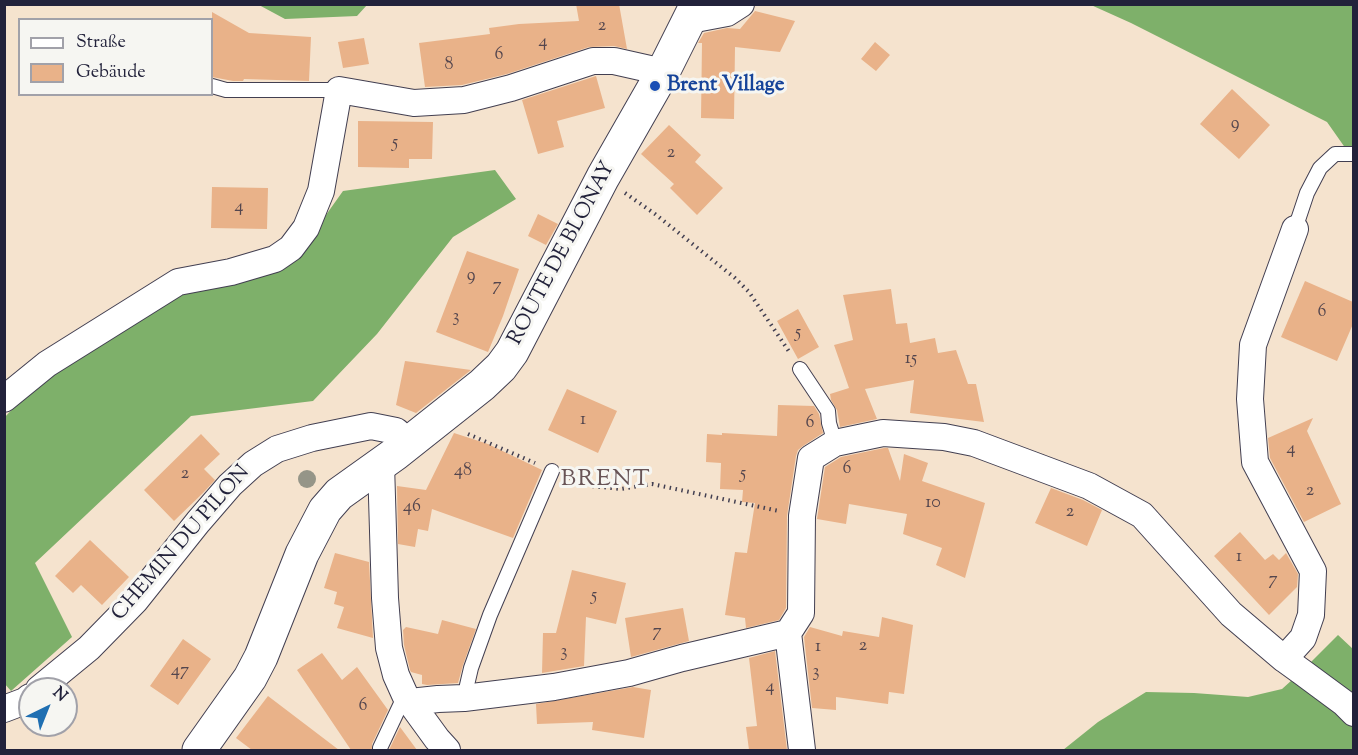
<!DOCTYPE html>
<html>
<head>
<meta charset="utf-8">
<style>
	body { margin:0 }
	#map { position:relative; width:1358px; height:755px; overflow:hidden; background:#f5e3ce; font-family:"Sorts Mill Goudy",serif }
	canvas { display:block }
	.frame { position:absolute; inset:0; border:6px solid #22223b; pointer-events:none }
	.legend { position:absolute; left:18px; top:18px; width:195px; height:78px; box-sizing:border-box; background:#f6f6f2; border:2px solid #a1a1a9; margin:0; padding:8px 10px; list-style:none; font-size:18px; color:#22223b }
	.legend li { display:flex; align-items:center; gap:12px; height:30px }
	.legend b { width:30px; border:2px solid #a1a1a9 }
	.north { position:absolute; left:18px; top:677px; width:60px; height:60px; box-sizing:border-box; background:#f6f6f2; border:2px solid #a1a1a9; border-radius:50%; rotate:43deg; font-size:16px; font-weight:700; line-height:24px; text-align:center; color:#22223b }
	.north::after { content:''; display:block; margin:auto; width:21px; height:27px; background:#1f6fb2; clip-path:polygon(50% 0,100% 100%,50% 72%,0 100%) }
</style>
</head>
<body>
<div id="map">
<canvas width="1358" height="755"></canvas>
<div class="frame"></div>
<ul class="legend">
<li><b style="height:8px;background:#fff"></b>Straße</li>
<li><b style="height:16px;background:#e9b289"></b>Gebäude</li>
</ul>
<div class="north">N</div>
</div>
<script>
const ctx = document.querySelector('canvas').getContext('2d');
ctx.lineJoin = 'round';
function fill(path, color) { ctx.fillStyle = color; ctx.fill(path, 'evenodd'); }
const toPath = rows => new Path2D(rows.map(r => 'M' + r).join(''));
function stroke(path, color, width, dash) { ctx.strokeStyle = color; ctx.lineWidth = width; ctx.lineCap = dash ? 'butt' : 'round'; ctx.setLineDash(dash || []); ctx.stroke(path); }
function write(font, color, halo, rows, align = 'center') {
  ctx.font = font + ' "Sorts Mill Goudy",serif'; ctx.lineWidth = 6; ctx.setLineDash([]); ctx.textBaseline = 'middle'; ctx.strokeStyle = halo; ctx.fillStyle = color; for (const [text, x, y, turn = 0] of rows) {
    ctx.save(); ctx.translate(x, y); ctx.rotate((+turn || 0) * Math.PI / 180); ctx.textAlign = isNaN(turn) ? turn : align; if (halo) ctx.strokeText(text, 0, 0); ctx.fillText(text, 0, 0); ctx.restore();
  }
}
fill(toPath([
	[259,5,367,5,357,16,285,19],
	[1091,5,1353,5,1353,159,1327,122,1131,23],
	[495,170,516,199,453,237,377,334,313,401,191,416,35,563,72,637,11,691,4,683,4,418,34,386,128,318,311,236,343,191],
	[1338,635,1353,649,1353,750,1063,750,1098,722,1146,692,1194,693,1248,697,1282,689,1302,671]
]), '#7eb06a');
fill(toPath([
	[576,4,619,4,627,49,614,46,589,47,507,74,462,85,425,87,419,43,490,34,489,28,519,24,579,21],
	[755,11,795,21,780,52,735,47,734,119,701,118,702,43,698,43,704,33,727,28,740,29],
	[212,12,249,33,311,37,309,81,244,79,243,81,233,81,212,77],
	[364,38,369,64,343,68,338,42],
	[875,42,890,55,876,71,861,59],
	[596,76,605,108,557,121,564,147,538,154,522,100],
	[1232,89,1270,125,1239,159,1200,124],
	[358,121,433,122,432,159,409,159,409,168,358,167],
	[669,125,701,155,695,162,723,188,697,215,670,188,674,184,641,154],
	[212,187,268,188,267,229,211,228],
	[538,214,558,224,546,245,528,236],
	[467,251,519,269,503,316,488,352,436,332],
	[1305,281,1353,302,1353,324,1337,361,1281,337],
	[891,289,896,324,907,323,910,343,935,338,938,353,956,350,968,384,976,384,984,422,910,413,914,380,865,389,877,419,840,427,837,410,831,400,830,394,849,388,834,345,853,340,843,295],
	[798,309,819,347,798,359,777,321],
	[405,361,471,370,416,413,396,405],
	[567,389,617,411,598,453,548,430],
	[778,405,814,406,819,414,823,433,803,446,798,450,796,456,787,516,786,608,779,620,746,628,745,618,725,615,735,552,747,553,755,503,742,502,743,490,720,489,721,463,706,462,707,434,722,435,722,433,777,436],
	[1313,418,1307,431,1341,504,1304,522,1270,458,1268,438],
	[454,433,488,444,542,470,513,538,432,509,428,531,418,529,415,547,398,544,397,486,426,490],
	[201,434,220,454,204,469,215,480,203,493,174,521,144,490],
	[884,448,888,448,900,481,904,454,928,463,922,481,985,503,965,578,936,565,942,548,903,534,907,514,849,504,846,524,817,519,825,467,841,457],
	[1051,488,1083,500,1102,510,1087,546,1035,523],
	[1240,532,1265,560,1273,554,1279,560,1286,553,1298,574,1297,587,1269,615,1214,556],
	[90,540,129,577,102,605,81,585,73,593,55,576],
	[335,553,369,562,373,638,337,628,344,607,334,604,337,592,324,588],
	[572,570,626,583,616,624,586,617,584,666,542,673,543,633,556,633],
	[683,608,689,641,631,657,625,618],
	[882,617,913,625,904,694,889,692,888,704,836,697,836,710,812,708,804,637,810,627,842,636,843,631,879,637],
	[442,620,476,629,463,665,458,683,427,685,422,684,422,675,411,672,410,670,404,645,403,630,406,627,438,634],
	[183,639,211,659,178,705,150,686],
	[775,651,787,750,749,750,746,727,757,726,749,658],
	[322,653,342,680,357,667,388,710,372,744,372,750,351,750,297,670],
	[633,687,651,690,644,738,592,730,593,722,537,724,536,704],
	[268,696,339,750,252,750,236,738],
	[400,727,417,750,389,750]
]), '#e9b289');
const service = toPath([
	[212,86,226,90,339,90],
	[1295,229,1307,193,1320,168,1335,154,1354,154],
	[800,369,828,411,829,423,835,443],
	[464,698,471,668,490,615,552,471],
	[380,748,405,695]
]);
const minor = toPath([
	[690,20,727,13,741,4],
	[4,399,47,364,178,282,231,272,275,259,291,248,306,228,321,191,339,90,414,103,464,100,511,88,593,61,614,61,663,72],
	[381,464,385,598,389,648,396,675,405,695,437,739,447,750],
	[1284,659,1303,638,1311,615,1313,571,1255,462,1250,399,1253,345,1295,229],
	[39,689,89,648,135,601,198,522,230,485,253,464,277,449,312,438,371,426,396,431,410,443],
	[410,702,438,699,464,698,554,687,629,673,682,658,788,633],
	[4,709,25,701,30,697],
	[802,750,788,633,801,613,802,516,811,458,835,443,883,433,944,437,974,443,1089,486,1142,515,1231,614,1284,659,1302,672,1344,703,1354,713]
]);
const secondary = toPath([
	[199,750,250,678,261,657,302,554,325,510,339,494,395,454,482,385,501,367,512,352,603,177,663,72,697,4]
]);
stroke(service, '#423f51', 16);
stroke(minor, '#423f51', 28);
stroke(secondary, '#423f51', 35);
stroke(toPath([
	[625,193,655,214,735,278,749,292,790,353],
	[468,434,535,463],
	[570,478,591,486,621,489,652,484,779,511]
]), '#423f51', 4, [1.5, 4.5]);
stroke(service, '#fff', 14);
stroke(minor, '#fff', 26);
stroke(secondary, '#fff', 33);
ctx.fillStyle = '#959588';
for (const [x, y] of [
	[307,479]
]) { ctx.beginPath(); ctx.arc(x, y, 9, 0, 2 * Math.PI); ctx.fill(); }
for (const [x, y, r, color] of [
	[655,86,6,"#1a4fb4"]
]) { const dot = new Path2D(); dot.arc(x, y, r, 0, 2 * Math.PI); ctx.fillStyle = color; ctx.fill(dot); stroke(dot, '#f6f6f2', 2); }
write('18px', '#54464e', null, [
	["2",602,27],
	["4",543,43],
	["6",499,56],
	["8",449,66],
	["9",1235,125],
	["5",395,144],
	["2",671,154],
	["4",239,208],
	["9",471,277],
	["7",497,287],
	["6",1322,313],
	["3",456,318],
	["5",798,334],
	["15",911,360],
	["1",583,421],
	["6",810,424],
	["4",1291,450],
	["6",847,470],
	["48",463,472],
	["2",185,475],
	["5",743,475],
	["2",1310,492],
	["10",933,504],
	["46",412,508],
	["2",1070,513],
	["1",1239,558],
	["7",1273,581],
	["5",594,597],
	["7",657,633],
	["2",863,647],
	["1",818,648],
	["3",564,653],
	["47",180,672],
	["3",816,673],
	["4",770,688],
	["6",363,707]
]);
write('bold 21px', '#164399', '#f6f6f2', [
	["Brent Village",667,86]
], 'left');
write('21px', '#22223b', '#f6f6f2', [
	["ROUTE DE BLONAY",563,254,-62],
	["CHEMIN DU PILON",182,544,-49]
]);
ctx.letterSpacing = '1.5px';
write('24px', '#685456', '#f6f6f2', [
	["BRENT",606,481]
]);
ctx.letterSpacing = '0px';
</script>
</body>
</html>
